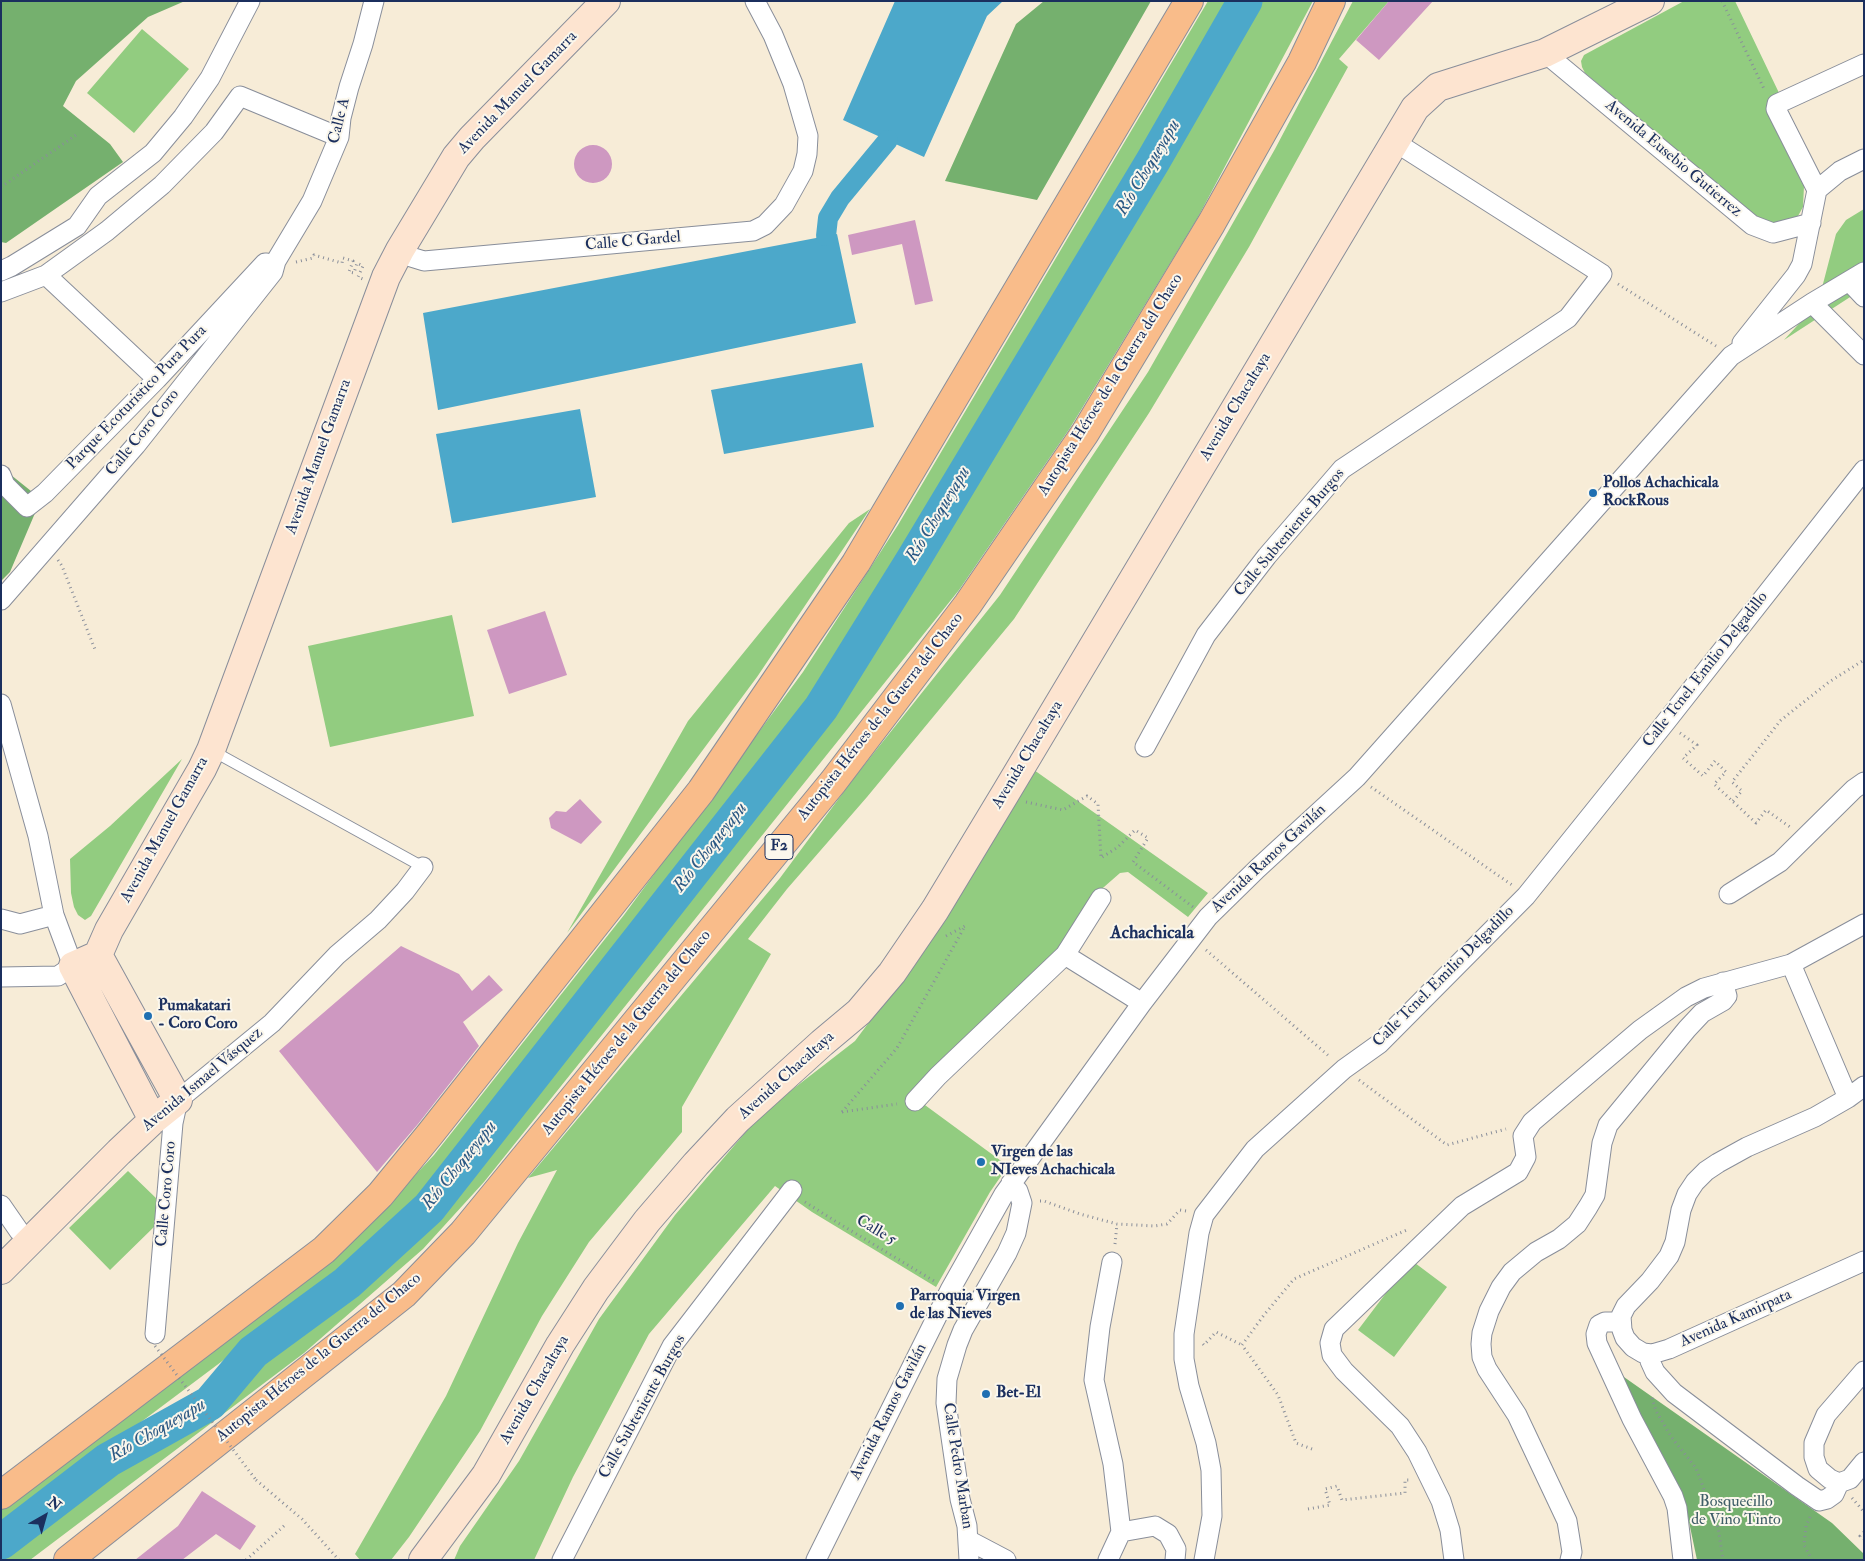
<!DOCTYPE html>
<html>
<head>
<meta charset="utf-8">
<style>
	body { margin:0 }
	#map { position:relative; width:1865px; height:1561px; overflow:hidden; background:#f7ecd7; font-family:"IM FELL Double Pica",serif }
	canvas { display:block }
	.frame { position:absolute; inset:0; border:2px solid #1b2f5e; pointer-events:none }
	.north { position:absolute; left:20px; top:1491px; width:50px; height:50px; -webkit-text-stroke:4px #fbf7ec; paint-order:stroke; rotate:38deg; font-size:14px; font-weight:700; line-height:20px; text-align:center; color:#1b2f5e }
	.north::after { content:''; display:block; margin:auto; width:18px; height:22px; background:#1b2f5e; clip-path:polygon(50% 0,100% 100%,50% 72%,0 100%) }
</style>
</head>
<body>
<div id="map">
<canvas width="1865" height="1561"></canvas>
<div class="frame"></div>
<div class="north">N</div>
</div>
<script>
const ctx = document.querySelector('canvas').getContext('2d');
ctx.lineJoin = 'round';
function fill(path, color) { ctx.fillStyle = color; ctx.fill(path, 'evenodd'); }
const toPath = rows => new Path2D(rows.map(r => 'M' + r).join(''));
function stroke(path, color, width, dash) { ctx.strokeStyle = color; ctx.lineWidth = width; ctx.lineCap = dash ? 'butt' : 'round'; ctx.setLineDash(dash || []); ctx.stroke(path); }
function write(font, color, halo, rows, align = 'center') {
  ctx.font = font + ' "IM FELL Double Pica",serif'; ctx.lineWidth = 4; ctx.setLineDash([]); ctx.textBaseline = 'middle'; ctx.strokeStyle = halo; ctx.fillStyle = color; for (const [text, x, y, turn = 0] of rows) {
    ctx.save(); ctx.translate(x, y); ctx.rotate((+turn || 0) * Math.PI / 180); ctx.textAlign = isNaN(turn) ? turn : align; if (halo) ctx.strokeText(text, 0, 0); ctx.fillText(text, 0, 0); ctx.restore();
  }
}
fill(toPath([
	[1208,1,1233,1,903,550,812,697,524,1066,431,1182,383,1232,337,1275,1,1527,1,1510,372,1221,434,1155,624,915,803,672,898,525],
	[1260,1,1313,1,1197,219,1070,428,959,590,484,1182,423,1249,304,1353,30,1560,1,1560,1,1555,361,1283,436,1215,505,1128,600,1013,833,713,980,474],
	[1353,1,1389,1,1339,59,1348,67,1249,247,1149,413,1014,619,867,797,787,889,748,939,771,954,682,1107,682,1132,589,1242,542,1316,480,1431,409,1537,391,1560,360,1560,355,1554,446,1396,518,1243,557,1170,528,1178,780,878,857,774,1000,595,1148,372,1275,149],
	[1684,1,1735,1,1780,95,1767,108,1804,186,1803,207,1798,216,1790,221,1775,225,1759,219,1585,73,1582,67,1581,61,1584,55],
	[142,29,189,69,134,133,87,93],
	[1864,209,1864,288,1784,340,1818,303,1836,234,1846,220],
	[870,509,757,677,567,933,688,721,849,523],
	[452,615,474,716,330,747,308,646],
	[182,759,91,916,85,920,78,915,74,907,71,893,70,859,110,826],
	[1034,770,1208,893,1188,917,1128,872,1120,873,1096,894,1060,949,914,1097,1008,1166,990,1192,936,1287,812,1212,775,1186,649,1334,573,1477,534,1560,454,1560,460,1546,519,1461,599,1319,675,1215,762,1113,855,1041,899,982,980,863],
	[128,1171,157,1199,156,1225,110,1270,69,1228],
	[1411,1260,1447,1287,1394,1357,1358,1330]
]), '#92cc80');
fill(toPath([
	[1,1,185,1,148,17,76,81,63,106,110,144,123,162,6,243,1,242],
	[1044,1,1151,1,1037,200,945,181,1016,24],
	[1,467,41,499,10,572,1,581],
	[1604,1363,1832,1523,1864,1554,1864,1560,1697,1560,1684,1498]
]), '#75b06e');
fill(toPath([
	[895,1,1003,1,987,16,924,157,843,120],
	[837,234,856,323,438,410,423,313],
	[862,363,874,427,724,454,711,390],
	[580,409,596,497,452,523,436,434]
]), '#4ca8ca');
stroke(toPath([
	[826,236,828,218,840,198,888,140]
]), '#4ca8ca', 20);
stroke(toPath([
	[1,1542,108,1460,210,1403,253,1352,347,1283,429,1208,821,708,913,560,1153,161,1245,1]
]), '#4ca8ca', 35);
fill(toPath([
	[1389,1,1433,1,1379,60,1356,40],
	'574 164a19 19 0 1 1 38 0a19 19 0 1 1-38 0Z',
	[915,220,933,301,915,305,902,244,852,255,848,235],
	[545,611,567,675,509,694,487,630],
	[580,799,602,822,581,844,551,828,549,818,556,811,566,812],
	[401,946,459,974,472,991,489,975,503,990,463,1022,479,1046,418,1124,377,1172,279,1051],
	[202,1491,256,1526,240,1550,216,1534,182,1560,135,1560,178,1526]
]), '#ce98c1');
const lane = toPath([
	[211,750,423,867]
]);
const street = toPath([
	[1545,53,1752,225,1773,233,1811,223],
	[1817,190,1776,109,1777,104,1864,64],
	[1817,190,1840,171,1864,159],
	[400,250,411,257,424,261,753,231,765,225,784,205,803,171,807,154,808,136,793,84,773,35,755,1],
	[1,271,12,266,77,226,98,196,153,153,183,117,210,78,250,1],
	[46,275,157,379],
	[1849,281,1864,297],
	[1,292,46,275,107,231,162,185,214,132,240,96,339,137],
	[1812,303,1864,355],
	[1742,343,1796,275,1802,264,1817,190],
	[1,475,5,485,27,507,45,493,157,379,265,263,267,263],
	[1,600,136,445,273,272,276,261,312,201,339,137,341,118,349,87,363,44,374,1],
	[1,704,38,836,54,915,73,966,58,976,1,977],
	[1145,747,1206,635,1267,556,1342,469,1568,318,1602,274,1395,142],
	[1729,894,1780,862,1854,789,1864,782],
	[1,919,20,924,54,915],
	[1065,955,1142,1003],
	[1791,964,1848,1098],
	[1864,1086,1848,1098,1815,1117,1747,1147,1718,1163,1706,1171,1695,1182,1687,1194,1681,1210,1675,1242,1669,1256,1650,1281,1626,1306,1621,1316,1622,1330,1625,1338,1633,1347,1643,1353,1652,1354,1669,1349,1864,1261],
	[915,1101,938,1076,1065,955,1101,898],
	[1,1205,19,1231,30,1241],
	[1621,1322,1605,1322,1599,1325,1596,1334,1597,1343,1632,1419,1673,1496,1677,1508,1683,1560],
	[155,1334,173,1123,178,1100,272,1023,337,955,378,920,405,891,423,867],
	[1652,1354,1650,1361,1655,1372,1674,1393,1797,1486,1819,1501,1827,1499,1834,1494,1839,1483],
	[1864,1371,1826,1415,1814,1443,1814,1457,1818,1469,1830,1479,1839,1483,1850,1479,1864,1462],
	[1121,1532,1155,1526,1168,1534,1176,1549,1175,1560],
	[968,1540,1006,1560],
	[562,1560,672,1346,792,1190],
	[816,1560,950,1290,1004,1194,1142,1003,1208,917,1257,869,1357,777,1731,356,1812,303,1864,272],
	[969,1560,967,1526,960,1499,946,1403,947,1379,957,1345,963,1330,1007,1253,1016,1233,1022,1203,1018,1191,1011,1183],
	[1108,1560,1121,1532,1113,1464,1094,1380,1100,1327,1112,1262],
	[1204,1560,1212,1516,1211,1470,1206,1443,1189,1386,1184,1359,1184,1334,1199,1233,1204,1215,1255,1149,1344,1069,1379,1044,1526,896,1665,723,1864,470],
	[1454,1560,1450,1530,1441,1501,1417,1452,1400,1426,1344,1371,1332,1355,1330,1343,1334,1329,1462,1206,1518,1172,1526,1157,1523,1136,1532,1122,1640,1030,1686,997,1704,988,1791,964,1864,924],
	[1570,1560,1572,1552,1567,1521,1517,1415,1487,1369,1482,1357,1481,1344,1482,1333,1489,1311,1501,1287,1512,1272,1536,1252,1559,1239,1577,1224,1588,1207,1595,1195,1602,1143,1608,1125,1687,1029,1702,1013,1723,1001,1727,996,1723,982]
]);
const secondary = toPath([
	[98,955,109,930,202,769,211,750,386,277,400,250,456,157,472,138,606,1],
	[98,955,73,966,153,1120],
	[1,1270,119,1152,153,1120,178,1100,98,955],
	[423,1560,486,1475,560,1345,596,1289,647,1221,696,1164,738,1119,822,1043,859,1012,892,973,935,910,1005,794,1415,108,1438,87,1545,53,1650,1]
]);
const highway = toPath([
	[1,1495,324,1250,380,1195,430,1134,701,791,856,563,1189,1],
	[68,1560,404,1294,463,1233,833,782,968,604,1085,433,1211,224,1302,62,1331,1]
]);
stroke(lane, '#898e9a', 12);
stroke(street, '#898e9a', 21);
stroke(secondary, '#898e9a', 30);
stroke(highway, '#898e9a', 30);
stroke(toPath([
	[1722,1,1765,91],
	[1,187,79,133],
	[296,262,313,258,314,255,342,263,343,258,353,261,349,272,354,273,357,263,363,266,358,277,363,279],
	[1618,284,1716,346],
	[58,560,62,566,96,652],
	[1680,733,1697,745,1683,758,1703,776,1715,761,1726,772,1714,784,1756,823,1766,810,1790,827],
	[1371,787,1512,885],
	[1733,801,1742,791,1732,782,1781,720,1829,682,1864,660],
	[1026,802,1063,810,1087,796,1098,804,1101,858,1118,847,1135,830,1148,838,1133,862,1193,907],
	[946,936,965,926],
	[1206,950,1330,1057],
	[1359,1080,1447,1145,1506,1129],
	[842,1112,897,1048,965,926],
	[842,1112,897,1104],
	[1040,1201,1044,1201,1080,1214,1117,1224,1154,1226,1167,1224,1180,1210,1186,1211],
	[805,1202,835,1221,934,1281],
	[1115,1244,1117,1224],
	[1203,1344,1204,1345,1216,1332,1242,1345],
	[1652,1398,1656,1411,1672,1438,1696,1468,1718,1527,1723,1560],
	[1312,1449,1296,1443,1278,1395,1242,1345,1264,1315,1294,1279,1409,1229],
	[256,1480,302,1519,339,1560],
	[1852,1498,1864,1512],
	[1308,1509,1330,1505,1325,1489,1337,1486,1342,1500,1405,1493,1405,1480,1410,1480],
	[1810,1517,1806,1526,1804,1545,1812,1560],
	[1864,1532,1860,1536,1864,1539],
	[246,1560,285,1525]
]), '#898e9a', 3, [1, 4]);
stroke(lane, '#fff', 10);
stroke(street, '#fff', 19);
stroke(secondary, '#fde4d0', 28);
stroke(highway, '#f9bc8a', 28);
stroke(toPath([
	[155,1346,256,1480]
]), '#898e9a', 3, [1, 4]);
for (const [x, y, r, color] of [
	[1593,493,5,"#1f6fb2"],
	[148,1016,5,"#1f6fb2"],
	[981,1162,5,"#1f6fb2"],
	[900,1306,5,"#1f6fb2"],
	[986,1394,5,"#1f6fb2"]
]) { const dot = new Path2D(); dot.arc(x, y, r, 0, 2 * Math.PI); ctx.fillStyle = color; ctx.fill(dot); stroke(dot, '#fbf7ec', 2); }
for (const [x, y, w] of [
	[779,847,28]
]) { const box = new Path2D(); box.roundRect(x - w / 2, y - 12.5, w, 25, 4); ctx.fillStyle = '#fbf7ec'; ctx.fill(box); stroke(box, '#1b2f5e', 1); }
write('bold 15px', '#1b2f5e', null, [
	["F2",779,847]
]);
write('16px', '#1b2f5e', '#fbf7ec', [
	["Avenida Manuel Gamarra",518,93,-46],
	["Calle A",340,121,-76],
	["Avenida Eusebio Gutierrez",1673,159,40],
	["Calle C Gardel",633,242,-5],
	["Autopista Héroes de la Guerra del Chaco",1111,385,-58],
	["Parque Ecoturistico Pura Pura",137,398,-46],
	["Avenida Chacaltaya",1236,407,-59],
	["Calle Coro Coro",143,433,-51],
	["Avenida Manuel Gamarra",319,457,-70],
	["Calle Subteniente Burgos",1290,533,-50],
	["Calle Tcnel. Emilio Delgadillo",1706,670,-52],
	["Autopista Héroes de la Guerra del Chaco",881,717,-52],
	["Avenida Chacaltaya",1028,755,-59],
	["Avenida Manuel Gamarra",165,830,-61],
	["Avenida Ramos Gavilán",1269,859,-43],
	["Calle Tcnel. Emilio Delgadillo",1444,977,-45],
	["Autopista Héroes de la Guerra del Chaco",627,1033,-51],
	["Avenida Chacaltaya",787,1076,-42],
	["Avenida Ismael Vásquez",203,1080,-40],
	["Calle Coro Coro",167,1194,-85],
	["Calle 5",876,1231,31],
	["Avenida Kamirpata",1736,1319,-24],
	["Autopista Héroes de la Guerra del Chaco",319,1358,-39],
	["Avenida Chacaltaya",535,1390,-60],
	["Calle Subteniente Burgos",643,1407,-61],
	["Avenida Ramos Gavilán",889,1412,-63],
	["Calle Pedro Marban",957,1466,81]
]);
write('bold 16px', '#1b2f5e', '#fbf7ec', [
	["Pollos Achachicala",1603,484],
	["RockRous",1603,502],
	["Pumakatari",158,1007],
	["- Coro Coro",158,1025],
	["Virgen de las",991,1153],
	["NIeves Achachicala",991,1171],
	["Parroquia Virgen",910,1297],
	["de las Nieves",910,1315],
	["Bet-El",996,1394]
], 'left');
write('16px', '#3f5e68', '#fbf7ec', [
	["Bosquecillo",1736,1503],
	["de Vino Tinto",1736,1521]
]);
write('italic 18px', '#2c5984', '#fbf7ec', [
	["Río Choqueyapu",1149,168,-59],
	["Río Choqueyapu",939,515,-59],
	["Río Choqueyapu",711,848,-52],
	["Río Choqueyapu",460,1166,-51],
	["Río Choqueyapu",158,1431,-30]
]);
write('bold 18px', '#1b2f5e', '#fbf7ec', [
	["Achachicala",1152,934]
]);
</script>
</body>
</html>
